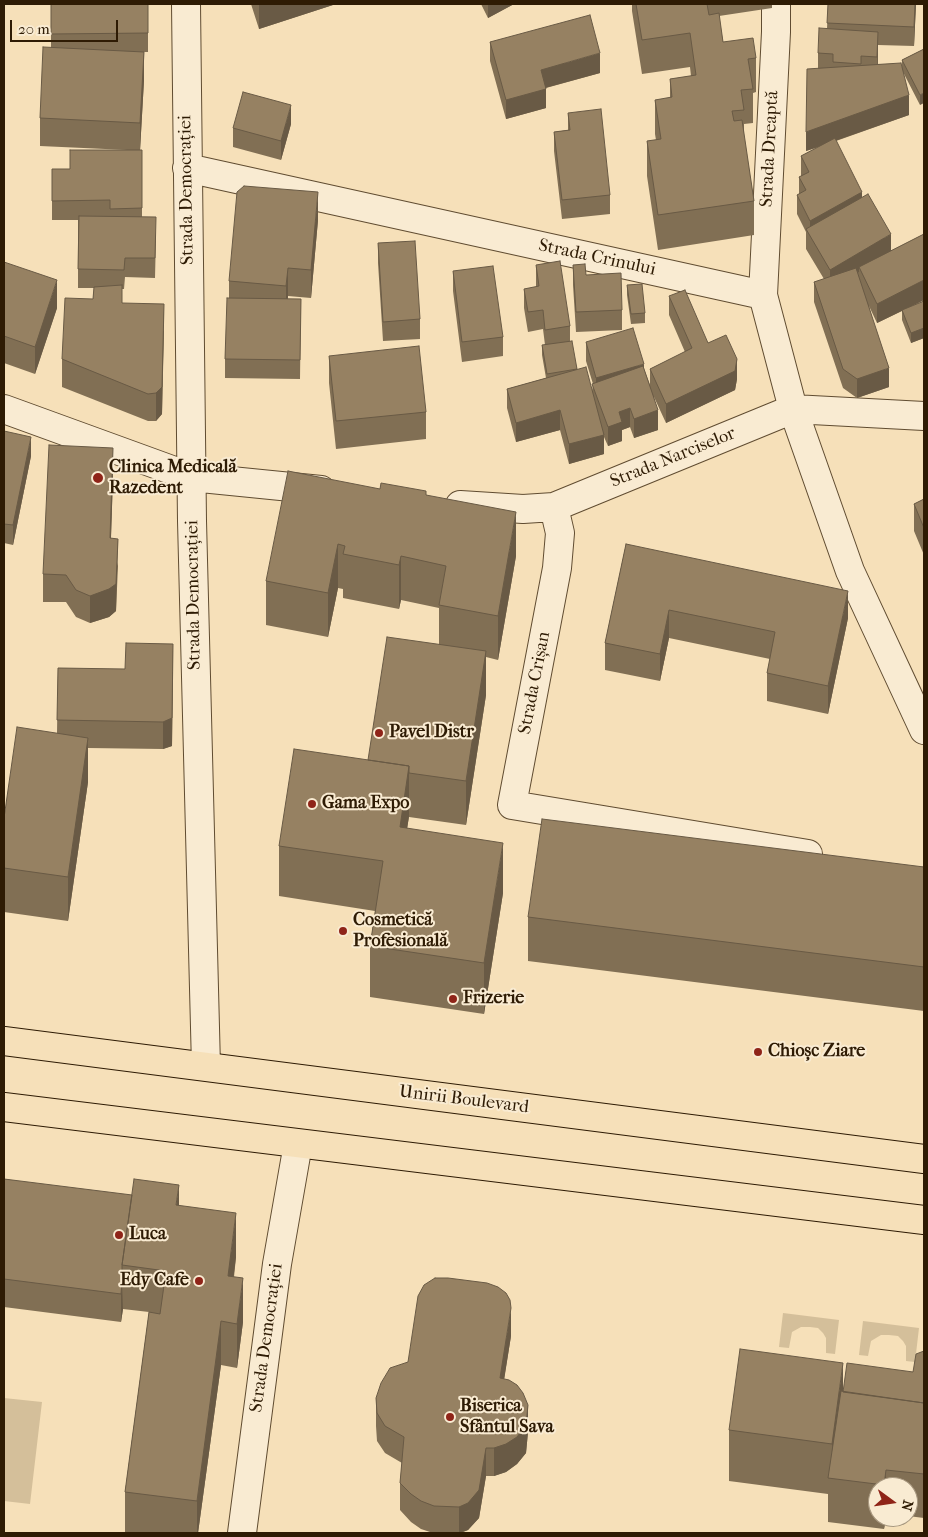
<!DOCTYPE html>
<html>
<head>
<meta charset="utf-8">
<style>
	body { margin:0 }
	#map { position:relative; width:928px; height:1537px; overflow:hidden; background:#f6e0b9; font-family:"IM FELL French Canon",serif }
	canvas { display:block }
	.frame { position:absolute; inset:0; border:5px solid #2e1b04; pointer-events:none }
	.north { position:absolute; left:868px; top:1477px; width:50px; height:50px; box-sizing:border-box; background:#f9ebd2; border:1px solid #a89880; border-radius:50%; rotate:104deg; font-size:14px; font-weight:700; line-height:20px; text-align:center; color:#2e1b04 }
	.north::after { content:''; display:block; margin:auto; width:18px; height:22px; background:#8f2418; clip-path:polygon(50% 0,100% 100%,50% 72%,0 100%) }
	.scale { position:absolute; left:10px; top:20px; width:108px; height:22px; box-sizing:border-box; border:2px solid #2e1b04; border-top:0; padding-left:6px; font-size:15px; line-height:18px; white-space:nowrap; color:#2e1b04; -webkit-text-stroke:4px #f9ebd2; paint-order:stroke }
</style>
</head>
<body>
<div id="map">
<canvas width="928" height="1537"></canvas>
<div class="frame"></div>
<div class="north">N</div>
<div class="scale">20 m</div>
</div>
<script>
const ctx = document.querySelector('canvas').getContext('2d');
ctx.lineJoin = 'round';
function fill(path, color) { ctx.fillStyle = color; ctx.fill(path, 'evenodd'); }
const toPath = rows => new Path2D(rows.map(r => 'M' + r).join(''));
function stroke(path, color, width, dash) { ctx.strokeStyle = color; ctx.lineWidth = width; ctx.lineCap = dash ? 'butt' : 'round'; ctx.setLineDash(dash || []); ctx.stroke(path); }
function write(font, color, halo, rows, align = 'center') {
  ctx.font = font + ' "IM FELL French Canon",serif'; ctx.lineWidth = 4; ctx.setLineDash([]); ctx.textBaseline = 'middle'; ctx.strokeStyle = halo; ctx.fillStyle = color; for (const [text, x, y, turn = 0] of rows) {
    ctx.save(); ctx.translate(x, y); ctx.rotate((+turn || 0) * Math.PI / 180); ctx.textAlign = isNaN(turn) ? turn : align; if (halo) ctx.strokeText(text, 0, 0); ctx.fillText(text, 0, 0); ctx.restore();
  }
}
fill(toPath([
	[783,1313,839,1320,835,1354,826,1353,826,1338,823,1333,818,1328,810,1327,801,1327,792,1332,789,1348,779,1347],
	[863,1321,919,1328,915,1362,906,1361,906,1346,903,1341,898,1336,889,1335,881,1335,871,1341,868,1356,859,1355],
	[4,1398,42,1402,30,1504,4,1501]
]), '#d4bf9a');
const minor = toPath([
	[186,4,192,521,206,1066],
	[187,168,763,295,793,409,850,571,924,730],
	[763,295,776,32,776,4],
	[4,409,191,477,321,490],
	[460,505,523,509,554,507,793,409,924,416],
	[554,507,560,533,557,568,512,805,808,854],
	[242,1533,277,1264,298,1144]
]);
const major = toPath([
	[4,1041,924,1159],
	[4,1107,924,1220]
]);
stroke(minor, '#604c31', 30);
stroke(major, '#2e1b04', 30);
stroke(minor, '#f9ebd2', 28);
stroke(major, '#f6e0b9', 28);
fill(toPath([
	[51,4,148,4,148,52,144,52,144,80,140,150,142,150,142,217,156,236,155,278,125,277,124,289,122,289,122,303,164,331,162,414,156,421,148,421,62,387,62,359,93,299,94,288,78,288,78,220,52,220,52,169,70,169,127,150,40,146,40,118,51,48],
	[251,4,336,4,259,29],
	[481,4,514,4,488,18],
	[632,4,772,4,772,8,719,16,723,42,756,58,756,92,753,93,753,123,744,124,744,137,754,201,754,235,658,250,647,176,647,141,656,140,655,134,655,100,670,98,670,79,691,76,690,67,642,74,632,11],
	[828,4,916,4,914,46,878,45,878,64,902,67,902,60,924,49,920,105,903,72,909,115,836,141,862,197,891,251,924,234,924,300,908,308,924,301,924,338,911,343,902,320,902,311,877,323,869,306,889,387,857,398,843,388,814,302,814,282,824,279,806,249,806,232,797,214,797,195,799,194,799,177,801,176,801,156,819,147,806,151,818,69,818,53,827,29],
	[490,42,600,73,546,88,546,108,506,119,490,61],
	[568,113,610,195,610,214,562,219,554,151,554,132,568,130],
	[291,124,281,160,233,147,233,128],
	[318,220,311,298,288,296,288,299,301,299,300,379,225,378,225,359,229,298,229,281],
	[378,243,420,319,420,339,383,341,378,263],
	[4,262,57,308,35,374,4,363],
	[536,265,570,326,570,341,577,369,592,391,593,384,586,361,586,342,644,369,650,385,650,369,685,352,669,315,669,296,737,379,735,390,666,423,654,397,658,430,634,438,630,427,622,430,622,441,608,446,604,437,604,454,569,464,560,430,516,442,507,408,507,389,546,378,542,355,542,345,545,345,543,329,528,332,524,308,524,289,536,287],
	[573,265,586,275,622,310,622,330,576,332,573,285],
	[453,271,503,337,503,356,462,362,453,291],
	[627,285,645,313,645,323,631,324,627,295],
	[329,356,426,412,426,439,336,449,329,383],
	[4,431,31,456,13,545,4,543],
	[113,476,111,538,118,566,116,611,109,617,90,623,76,617,66,602,43,602,43,574],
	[380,489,426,495,516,556,498,660,486,657,486,695,466,825,409,817,407,828,503,893,484,1014,370,997,370,946,375,911,279,896,279,846,368,760,439,644,439,608,401,600,399,609,343,598,343,589,338,588,328,637,266,625,266,581],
	[924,499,924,555,914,531,914,504],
	[626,544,848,618,828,714,767,701,767,673,770,659,669,638,660,681,605,670,605,643],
	[58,668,173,672,172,746,163,749,88,748,88,782,68,921,4,912,4,818,57,733],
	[924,867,924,1011,528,961,528,917],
	[4,1179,179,1206,236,1257,234,1277,243,1322,237,1368,221,1365,198,1533,125,1533,125,1492,149,1312,123,1309,121,1322,4,1307],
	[511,1336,504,1379,528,1432,526,1453,517,1464,506,1472,494,1476,486,1476,479,1518,468,1530,461,1533,433,1533,421,1529,411,1522,400,1510,400,1483,402,1463,385,1453,377,1441,376,1426,376,1398],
	[924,1351,924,1518,908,1516,908,1487,878,1487,878,1517,886,1517,884,1529,828,1522,828,1494,729,1481,729,1430,843,1390,913,1372]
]), '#816f54');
fill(toPath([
	[259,4,336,4,259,29],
	[488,4,514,4,488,18],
	[915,4,916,4,914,46,914,27],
	[878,32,878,51,877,76,877,57],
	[144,52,144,80,140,151,140,123],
	[600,53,600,73,541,89,541,70],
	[546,89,546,108,506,119,506,100],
	[924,93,924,103,920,105,920,95],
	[909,95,909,115,806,151,806,132],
	[291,105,291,124,281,160,281,141],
	[318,192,318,220,311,298,311,270],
	[862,192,862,211,810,236,810,221],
	[891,234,891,253,859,267,859,272,830,289,830,270],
	[288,268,288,296,286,313,286,286],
	[57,280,57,308,35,374,35,347],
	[924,280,924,300,877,323,877,304],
	[164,304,162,414,156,421,156,393],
	[924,328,924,338,911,343,911,333],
	[737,359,737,379,735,390,666,423,666,404],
	[644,364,644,384,596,395,596,378],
	[889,368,889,387,857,398,857,379],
	[630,408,630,427,622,430,622,441,608,446,608,427,619,412],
	[560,410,560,430,516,442,516,423],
	[658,410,658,430,634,438,634,419],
	[604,435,604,454,569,464,569,444],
	[31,437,31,456,13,545,13,525],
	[113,448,113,476,110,566,110,538],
	[516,512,516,556,498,660,498,616],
	[118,539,116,611,109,617,90,623,90,596],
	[338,544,338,588,328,637,328,593],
	[401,556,401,600,399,609,399,565],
	[848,591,848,618,828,714,828,686],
	[669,610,669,638,660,681,660,654],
	[173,644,172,746,163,749,163,722],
	[486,651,486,695,466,825,466,781],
	[88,738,88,782,68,921,68,877],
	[409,766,409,816,400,878,400,827],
	[503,843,503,893,484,1014,484,963],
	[179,1185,179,1228,176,1205],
	[236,1213,236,1257,228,1320,228,1276],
	[243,1278,243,1322,237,1368,237,1324],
	[122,1283,123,1309,121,1322,121,1294],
	[511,1308,511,1336,500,1406,500,1378],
	[221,1321,221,1365,198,1533,197,1533,197,1501],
	[843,1363,843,1408,832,1478,832,1444],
	[528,1405,528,1432,526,1453,517,1464,506,1472,494,1476,494,1448],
	[486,1448,486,1476,479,1518,468,1530,459,1533,459,1507],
	[886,1470,886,1487,884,1487,884,1485],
	[884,1517,886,1517,884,1529]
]), '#695a45');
const building = toPath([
	[51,4,148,4,148,33,51,34,51,4],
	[636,4,707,4,709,15,719,13,723,42,753,38,756,58,748,59,753,89,741,90,744,110,732,111,734,121,742,120,754,201,658,215,647,141,661,139,655,100,672,97,670,79,696,75,690,33,642,40,636,4],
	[828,4,915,4,914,27,827,23,828,4],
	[590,15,600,53,541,70,546,89,506,100,490,42,590,15],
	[819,28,878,32,877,57,861,56,861,64,833,62,833,54,818,53,819,28],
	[43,47,144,52,140,123,40,118,43,47],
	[924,49,924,93,920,95,902,60,924,49],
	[901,63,909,95,806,132,807,69,901,63],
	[243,92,291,105,281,141,233,128,243,92],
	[601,109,610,195,562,200,554,132,570,130,568,113,601,109],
	[835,138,862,192,810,221,797,195,806,190,799,177,809,172,801,156,835,138],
	[70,150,142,150,142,208,110,209,110,200,52,201,52,169,70,169,70,150],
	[244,186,318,192,311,270,288,268,286,286,229,281,237,192,244,186],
	[868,194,891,234,830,270,806,229,868,194],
	[79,216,156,217,155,258,125,258,124,270,78,269,79,216],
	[924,234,924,280,877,304,859,267,924,234],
	[415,241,420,319,383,322,378,243,415,241],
	[560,261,570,326,545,330,543,310,528,312,524,289,539,286,536,265,560,261],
	[4,262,57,280,35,347,4,336,4,262],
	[585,264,586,275,621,273,622,310,576,312,573,265,585,264],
	[493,266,503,337,462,342,453,271,493,266],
	[856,268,889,368,857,379,843,369,814,282,856,268],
	[642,284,645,313,631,314,627,285,642,284],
	[122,285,122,303,164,304,162,387,156,393,148,394,62,359,65,298,93,299,94,287,122,285],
	[685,290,708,343,726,335,737,359,735,371,666,404,650,369,692,348,669,296,685,290],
	[227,298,301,299,300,360,225,359,227,298],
	[924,301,924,328,911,333,902,310,924,301],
	[633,328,644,364,596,378,586,342,633,328],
	[572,341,577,369,547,374,542,345,572,341],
	[419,346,426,412,336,421,329,356,419,346],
	[643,366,658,410,634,419,630,408,619,412,622,422,608,427,592,384,643,366],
	[586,367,604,435,569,444,560,410,516,423,507,389,586,367],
	[4,431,31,437,13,525,4,524,4,431],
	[49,445,113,448,110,538,118,539,116,584,109,589,90,596,76,590,66,575,43,574,49,445],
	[288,471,380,489,381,483,426,491,426,495,516,512,498,616,439,605,446,566,401,556,399,565,343,554,345,546,338,544,328,593,266,581,288,471],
	[924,499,924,528,914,504,924,499],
	[626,544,848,591,828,686,767,673,775,632,669,610,660,654,605,643,626,544],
	[387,637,486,651,466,781,409,773,409,766,368,760,387,637],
	[126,643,173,644,172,718,163,722,57,720,58,668,125,669,126,643],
	[17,727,88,738,68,877,4,868,4,818,17,727],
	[294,749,409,766,400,827,503,843,484,963,370,946,383,861,279,846,294,749],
	[542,819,924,867,924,967,528,917,542,819],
	[4,1179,132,1195,122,1265,122,1283,121,1294,4,1279,4,1179],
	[134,1179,179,1185,176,1205,236,1213,228,1276,243,1278,237,1324,221,1321,197,1501,125,1492,149,1312,160,1314,166,1271,122,1265,134,1179],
	[435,1278,448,1278,487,1283,498,1287,506,1293,510,1300,511,1308,500,1378,509,1380,517,1385,523,1393,528,1405,526,1425,517,1437,506,1444,494,1448,486,1448,479,1490,468,1503,459,1507,434,1506,421,1501,411,1494,400,1483,404,1437,385,1426,377,1413,376,1398,381,1383,390,1368,408,1362,418,1296,424,1285,435,1278],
	[740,1349,843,1363,832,1444,729,1430,740,1349],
	[924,1351,924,1403,843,1392,847,1363,913,1372,916,1354,924,1351],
	[841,1391,924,1403,924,1474,886,1470,884,1485,828,1478,841,1391]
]);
fill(building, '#968162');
stroke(building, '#695a45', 1);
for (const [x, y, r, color] of [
	[98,478,6,"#8f2418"],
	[379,733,5,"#8f2418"],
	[312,804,5,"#8f2418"],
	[343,931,5,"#8f2418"],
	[453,999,5,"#8f2418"],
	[758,1052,5,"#8f2418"],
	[119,1235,5,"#8f2418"],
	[199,1281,5,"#8f2418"],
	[450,1417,5,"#8f2418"]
]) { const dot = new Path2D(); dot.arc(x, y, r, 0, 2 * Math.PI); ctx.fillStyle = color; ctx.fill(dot); stroke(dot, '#f9ebd2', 2); }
write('18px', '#2e1b04', '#f9ebd2', [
	["Strada Dreaptă",770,149,-87],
	["Strada Democrației",187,190,-91],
	["Strada Crinului",597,258,12],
	["Strada Narciselor",673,458,-22],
	["Strada Democrației",194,595,-91],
	["Strada Crișan",535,683,-79],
	["Unirii Boulevard",464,1100,7],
	["Strada Democrației",267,1338,-82]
]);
write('bold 18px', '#2e1b04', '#f9ebd2', [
	["Clinica Medicală",109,468],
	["Razedent",109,489],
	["Pavel Distr",389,733],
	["Gama Expo",322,804],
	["Cosmetică",353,921],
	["Profesională",353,942],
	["Frizerie",463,999],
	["Chioșc Ziare",768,1052],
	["Luca",129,1235],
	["Edy Cafe",189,1281,"right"],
	["Biserica",460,1407],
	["Sfântul Sava",460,1428]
], 'left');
</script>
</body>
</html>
